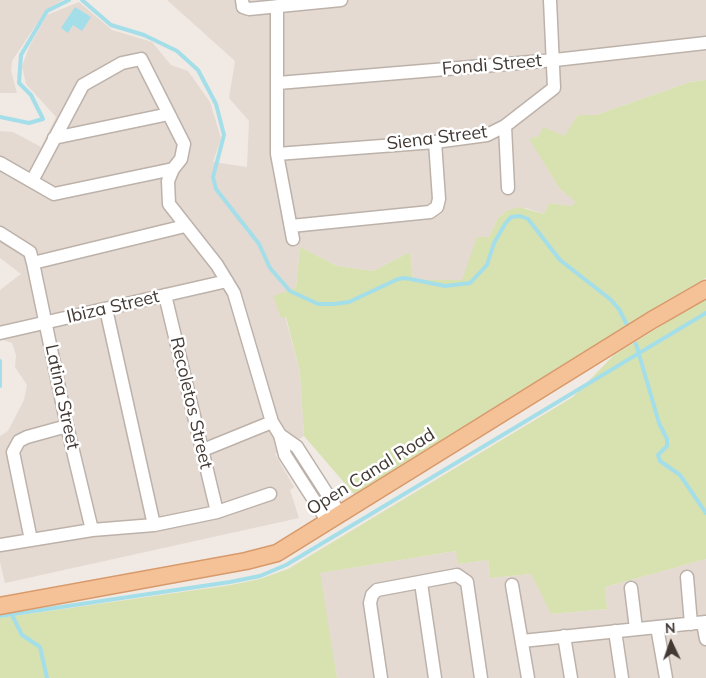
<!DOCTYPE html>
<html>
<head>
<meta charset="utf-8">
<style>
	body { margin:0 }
	#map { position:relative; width:706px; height:678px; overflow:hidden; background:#f0e9e4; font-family:Mulish,sans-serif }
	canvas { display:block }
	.north { position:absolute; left:646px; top:618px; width:50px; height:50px; -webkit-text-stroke:4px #fff; paint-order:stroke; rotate:357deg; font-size:14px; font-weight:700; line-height:20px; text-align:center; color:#423934 }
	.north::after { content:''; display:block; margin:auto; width:18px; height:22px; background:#423934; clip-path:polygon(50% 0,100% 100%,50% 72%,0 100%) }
</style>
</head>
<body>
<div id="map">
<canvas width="706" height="678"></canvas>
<div class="north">N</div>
</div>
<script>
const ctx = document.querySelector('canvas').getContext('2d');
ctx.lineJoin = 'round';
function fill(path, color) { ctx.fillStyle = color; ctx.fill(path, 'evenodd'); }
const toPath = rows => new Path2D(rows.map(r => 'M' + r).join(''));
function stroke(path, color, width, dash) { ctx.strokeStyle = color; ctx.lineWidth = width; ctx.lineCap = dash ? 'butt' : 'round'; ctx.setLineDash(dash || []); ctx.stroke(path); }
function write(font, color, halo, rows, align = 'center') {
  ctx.font = font + ' Mulish,sans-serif'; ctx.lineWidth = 5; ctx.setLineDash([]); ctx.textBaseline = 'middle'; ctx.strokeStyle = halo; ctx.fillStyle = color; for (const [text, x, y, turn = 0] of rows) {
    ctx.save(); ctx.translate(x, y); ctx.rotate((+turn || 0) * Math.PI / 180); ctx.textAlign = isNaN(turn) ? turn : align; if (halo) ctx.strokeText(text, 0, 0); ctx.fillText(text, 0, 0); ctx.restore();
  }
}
fill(toPath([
	[0,0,63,0,46,10,12,61,11,71,17,93,0,93],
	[167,0,706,0,706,80,690,82,596,115,578,115,564,136,539,136,530,139,560,189,577,202,571,206,549,203,544,214,526,208,506,211,498,218,489,237,463,280,413,280,410,252,373,271,337,266,300,247,296,288,281,318,285,316,300,372,304,436,275,454,294,487,290,490,299,518,5,583,0,562,0,436,8,431,24,400,27,385,15,367,16,355,12,343,0,339,0,290,21,274,0,258,0,131,13,132,41,147,56,117,26,84,22,66,30,45,47,15,79,2,112,30,152,42,171,65,188,71,210,102,221,138,213,162,247,167,249,121,229,98,235,61],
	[457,551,458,564,488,560,490,578,531,574,552,614,607,609,605,587,706,559,706,678,337,678,319,573]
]), '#e4dad2');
fill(toPath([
	[706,80,706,278,666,301,354,494,304,436,300,372,286,317,281,318,273,296,296,288,300,247,337,266,373,271,410,252,413,280,462,280,477,237,489,237,498,218,506,211,519,207,544,214,549,203,571,206,576,202,560,189,529,139,539,136,543,127,564,136,578,115,596,115,690,82],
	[706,298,706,559,605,587,607,609,551,614,531,574,490,578,488,560,458,564,456,551,320,573,337,678,0,678,0,618,231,585,260,579,288,569,573,397,614,355]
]), '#d8e1b0');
fill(toPath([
	[75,7,91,17,82,31,73,25,68,33,61,28]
]), '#a4dee9');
stroke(toPath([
	[82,0,111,25,144,35,177,51,198,70,216,104,224,135,213,177,216,189,259,244,270,268,290,291,318,304,334,304,349,302,398,279,405,278,445,286,470,283,487,265,494,243,505,224,511,217,520,216,528,219,560,260,610,299,619,309,627,325],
	[0,117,29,123,43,119,31,95,19,83,21,55,47,11,69,0],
	[636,344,659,423,667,439,667,446,658,455,660,461,680,475,706,513],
	[0,361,0,386],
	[11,613,22,635,40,647,47,678],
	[0,616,230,582,260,576,286,565,706,313]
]), '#a4dee9', 4);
const minor = toPath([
	[242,0,243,7,249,9,341,0],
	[277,6,277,154,293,239],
	[278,83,555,60,706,43],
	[505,126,508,188],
	[54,138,169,114],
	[277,154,435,142,487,135,505,126,554,88,550,0],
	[0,163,54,194,173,169],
	[32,181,83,85,122,63,141,59,184,144,181,159,173,169,168,181,169,204,217,265,234,293,272,422,280,435,285,455,328,522],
	[291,226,430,212,437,207,439,199,435,142],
	[0,233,30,252,33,263,67,426,92,530],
	[33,263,185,226],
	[165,295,217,512],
	[106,309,154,525],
	[0,333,227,281],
	[280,435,297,447,340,514],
	[203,450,272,422],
	[31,540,13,452,19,441,27,437,67,426],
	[0,545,92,530,154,525,217,512,270,494],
	[687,577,691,624],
	[421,583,435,678],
	[512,585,528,678],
	[631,588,636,629],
	[703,623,706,639],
	[657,627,666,678],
	[615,631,622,678],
	[564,636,571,678],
	[522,641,706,622],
	[381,678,370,603,372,595,377,590,457,575,467,582,481,678]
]);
const major = toPath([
	[0,606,246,561,277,553,652,320,706,289]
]);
stroke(minor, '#bdb2aa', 15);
stroke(major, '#d89a6a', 19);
stroke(minor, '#fff', 12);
stroke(major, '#f5c298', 16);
write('18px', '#423934', '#fff', [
	["Fondi Street",492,65,-5],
	["Siena Street",437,138,-7],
	["Ibiza Street",113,307,-13],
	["Latina Street",62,397,78],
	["Recoletos Street",191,403,77],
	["Open Canal Road",371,472,-32]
]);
</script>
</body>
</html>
